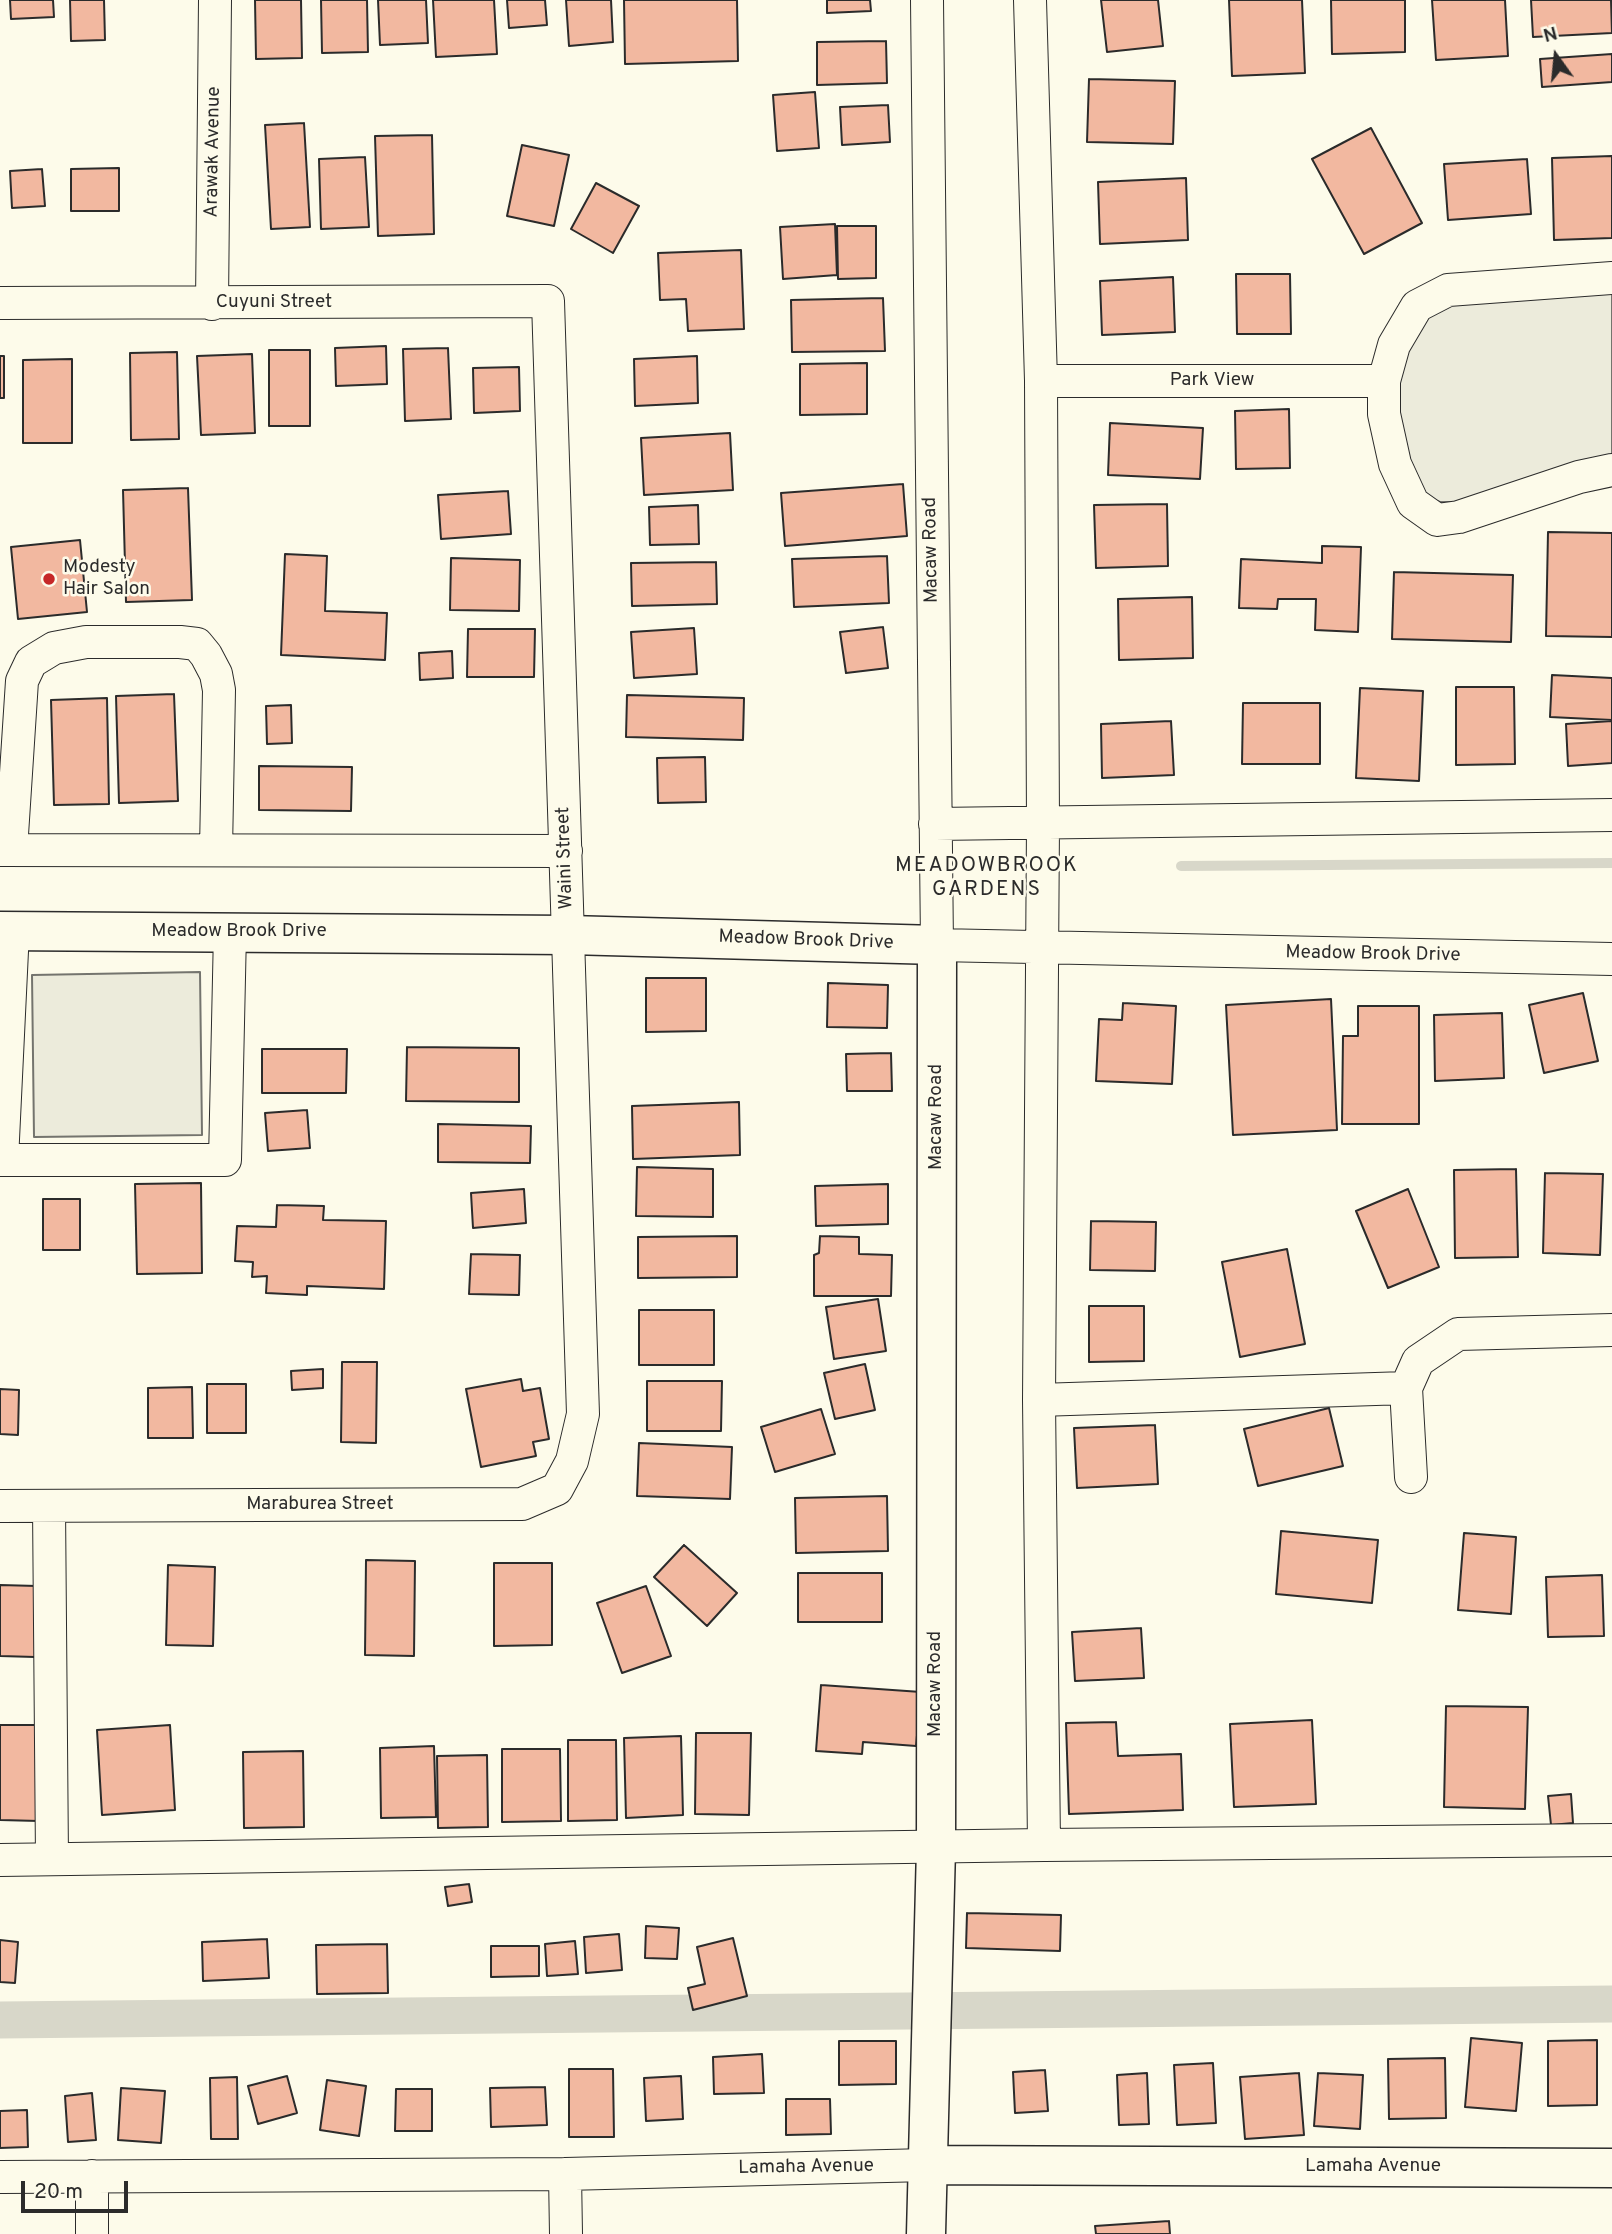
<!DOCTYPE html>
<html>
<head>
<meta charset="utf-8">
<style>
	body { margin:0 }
	#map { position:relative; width:1612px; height:2234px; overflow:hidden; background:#fdfbea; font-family:Overpass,sans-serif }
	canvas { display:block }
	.north { position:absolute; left:1521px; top:21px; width:70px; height:70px; -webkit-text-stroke:5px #fdfbea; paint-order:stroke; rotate:345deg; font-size:19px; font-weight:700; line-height:28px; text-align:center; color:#2b2b2b }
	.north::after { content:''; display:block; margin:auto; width:24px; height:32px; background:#2b2b2b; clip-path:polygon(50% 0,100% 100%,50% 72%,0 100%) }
	.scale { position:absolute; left:21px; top:2181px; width:107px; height:32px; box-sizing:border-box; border:4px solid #2b2b2b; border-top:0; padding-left:9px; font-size:21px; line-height:24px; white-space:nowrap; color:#2b2b2b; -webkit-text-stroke:5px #fdfbea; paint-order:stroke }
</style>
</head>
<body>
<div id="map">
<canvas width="1612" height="2234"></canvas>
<div class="north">N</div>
<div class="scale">20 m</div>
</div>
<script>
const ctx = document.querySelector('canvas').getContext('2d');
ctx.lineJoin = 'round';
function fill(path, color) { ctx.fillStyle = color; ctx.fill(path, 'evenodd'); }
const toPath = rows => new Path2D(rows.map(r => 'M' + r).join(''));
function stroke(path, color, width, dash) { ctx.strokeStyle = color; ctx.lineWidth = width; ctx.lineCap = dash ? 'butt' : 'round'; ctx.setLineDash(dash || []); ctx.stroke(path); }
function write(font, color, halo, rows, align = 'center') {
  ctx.font = font + ' Overpass,sans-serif'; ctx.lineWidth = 5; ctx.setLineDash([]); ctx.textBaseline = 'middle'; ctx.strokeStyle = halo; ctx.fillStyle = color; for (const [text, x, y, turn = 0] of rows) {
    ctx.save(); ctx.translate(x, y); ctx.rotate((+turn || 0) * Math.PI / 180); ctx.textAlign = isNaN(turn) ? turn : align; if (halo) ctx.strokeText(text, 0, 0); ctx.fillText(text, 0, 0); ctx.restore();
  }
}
const green = toPath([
	[1612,291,1612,462,1470,502,1440,502,1426,497,1396,427,1402,350,1417,324,1454,298,1612,291],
	[200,972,202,1135,34,1137,32,975,200,972]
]);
fill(green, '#ecebdb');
stroke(green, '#74746e', 2);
stroke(toPath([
	[1181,866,1612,863]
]), '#d8d7c9', 10);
stroke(toPath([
	[0,2020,1612,2004]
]), '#d8d7c9', 37);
const building = toPath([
	[10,0,53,0,54,17,11,19,10,0],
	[70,0,104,0,105,40,71,41,70,0],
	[255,0,301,0,302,58,256,59,255,0],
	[321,0,367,0,368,52,322,53,321,0],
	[378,0,426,0,428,43,380,45,378,0],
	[433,0,494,0,497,54,436,57,433,0],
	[507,0,545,0,547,25,509,28,507,0],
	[566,0,611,0,613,42,569,46,566,0],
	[624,0,737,0,738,61,625,64,624,0],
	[827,0,870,0,871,11,827,13,827,0],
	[1101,0,1158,0,1163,46,1107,52,1101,0],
	[1229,0,1302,0,1305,73,1232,76,1229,0],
	[1331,0,1405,0,1405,52,1332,54,1331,0],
	[1432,0,1505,0,1508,56,1436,60,1432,0],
	[1531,0,1611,0,1612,33,1533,37,1531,0],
	[886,41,887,83,817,85,817,42,886,41],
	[1612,54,1612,82,1542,87,1540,59,1612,54],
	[1089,79,1175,81,1173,144,1087,142,1089,79],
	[815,92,819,148,777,151,773,95,815,92],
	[888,105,890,142,842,145,840,107,888,105],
	[304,123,310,227,271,229,265,125,304,123],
	[1371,128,1422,223,1364,254,1312,159,1371,128],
	[432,135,434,234,378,236,375,136,432,135],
	[522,145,569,155,554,226,507,216,522,145],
	[1612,156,1612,238,1554,240,1552,158,1612,156],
	[365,157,369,227,321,229,319,159,365,157],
	[1527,159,1531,214,1448,220,1444,164,1527,159],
	[119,168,119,211,71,211,71,169,119,168],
	[42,169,45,206,12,208,10,171,42,169],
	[1186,178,1188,240,1100,244,1098,182,1186,178],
	[596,183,639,206,613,253,571,229,596,183],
	[835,224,837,275,783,279,780,227,835,224],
	[837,226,876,226,876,278,838,279,837,226],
	[741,250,744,329,688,331,686,299,660,300,658,253,741,250],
	[1236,274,1290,274,1291,334,1237,334,1236,274],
	[1173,277,1175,332,1102,335,1100,281,1173,277],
	[883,298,885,351,792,352,791,300,883,298],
	[386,346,387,384,336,386,335,348,386,346],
	[448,348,451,419,405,421,403,349,448,348],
	[269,350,310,350,310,426,269,426,269,350],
	[177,352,179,439,131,440,130,353,177,352],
	[252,354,255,433,201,435,197,356,252,354],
	[0,356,4,356,4,398,0,398,0,356],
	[697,356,698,403,635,406,634,359,697,356],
	[72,359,72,443,23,443,23,360,72,359],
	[867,363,867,414,800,415,800,364,867,363],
	[519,367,520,411,474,413,473,368,519,367],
	[1289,409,1290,468,1236,469,1235,411,1289,409],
	[1110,423,1203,428,1200,479,1108,475,1110,423],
	[730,433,733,490,644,495,641,438,730,433],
	[903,484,907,536,785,546,781,493,903,484],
	[188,488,192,600,126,602,123,490,188,488],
	[508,491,511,534,441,539,438,495,508,491],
	[1167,504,1168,566,1096,568,1094,505,1167,504],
	[698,505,699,544,650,545,649,507,698,505],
	[1548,532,1612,533,1612,637,1546,636,1548,532],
	[80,540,87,612,18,619,11,547,80,540],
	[1322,546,1361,547,1358,632,1315,630,1316,599,1278,599,1277,609,1239,608,1241,559,1322,563,1322,546],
	[285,554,327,556,325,611,387,613,385,660,281,655,285,554],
	[887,556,889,603,794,607,792,559,887,556],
	[451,558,520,560,519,611,450,610,451,558],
	[716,562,717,604,632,606,631,563,716,562],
	[1394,572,1513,575,1511,642,1392,639,1394,572],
	[1192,597,1193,658,1119,660,1118,599,1192,597],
	[883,627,888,668,846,673,840,632,883,627],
	[694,628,697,674,634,678,631,632,694,628],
	[468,629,535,629,534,677,467,677,468,629],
	[452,651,453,678,420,680,419,653,452,651],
	[1552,675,1612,678,1612,720,1550,717,1552,675],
	[1456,687,1514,687,1515,764,1456,765,1456,687],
	[1360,688,1423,691,1419,781,1356,778,1360,688],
	[174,694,178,801,119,803,116,696,174,694],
	[627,695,744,698,743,740,626,737,627,695],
	[107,698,109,804,54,805,51,700,107,698],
	[1243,703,1320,703,1320,764,1242,764,1243,703],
	[291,705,292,743,267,744,266,706,291,705],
	[1171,721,1174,775,1102,778,1101,724,1171,721],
	[1612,721,1612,763,1568,766,1566,724,1612,721],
	[705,757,706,802,658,803,657,758,705,757],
	[259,766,352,767,351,811,259,810,259,766],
	[646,978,706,978,706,1031,646,1032,646,978],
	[828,983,888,985,887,1028,827,1027,828,983],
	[1583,993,1598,1061,1544,1073,1529,1005,1583,993],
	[1331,999,1337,1130,1233,1135,1226,1005,1331,999],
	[1123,1003,1176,1006,1172,1084,1096,1081,1099,1019,1122,1020,1123,1003],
	[1358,1006,1419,1006,1419,1124,1342,1124,1343,1036,1358,1036,1358,1006],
	[1502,1013,1504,1078,1435,1081,1434,1015,1502,1013],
	[407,1047,519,1048,519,1102,406,1101,407,1047],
	[262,1049,347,1049,346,1093,262,1093,262,1049],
	[891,1053,892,1091,847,1091,846,1054,891,1053],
	[739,1102,740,1155,633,1159,632,1106,739,1102],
	[307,1110,310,1148,268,1151,265,1113,307,1110],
	[438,1124,531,1126,530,1163,438,1162,438,1124],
	[637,1167,713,1169,713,1217,636,1216,637,1167],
	[1516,1169,1518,1257,1455,1258,1454,1170,1516,1169],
	[1545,1173,1603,1174,1600,1255,1543,1253,1545,1173],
	[201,1183,202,1273,137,1274,135,1184,201,1183],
	[888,1184,888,1224,816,1226,815,1186,888,1184],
	[524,1189,526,1223,473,1228,471,1193,524,1189],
	[1408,1189,1439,1267,1388,1288,1356,1211,1408,1189],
	[43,1199,80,1199,80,1250,43,1250,43,1199],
	[277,1205,324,1206,323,1220,386,1221,384,1289,307,1286,307,1295,266,1293,267,1276,252,1277,253,1262,235,1261,237,1226,276,1227,277,1205],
	[1091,1221,1156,1222,1155,1271,1090,1270,1091,1221],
	[737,1236,737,1277,638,1278,638,1237,737,1236],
	[820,1236,859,1237,859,1254,892,1255,891,1296,814,1296,814,1255,819,1253,820,1236],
	[1287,1249,1305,1344,1240,1357,1222,1262,1287,1249],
	[471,1254,520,1255,519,1295,469,1294,471,1254],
	[878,1299,886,1351,834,1359,826,1307,878,1299],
	[1089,1306,1144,1306,1144,1361,1089,1362,1089,1306],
	[639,1310,714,1310,714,1365,639,1365,639,1310],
	[342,1362,377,1362,376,1443,341,1442,342,1362],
	[865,1364,875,1410,835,1419,824,1373,865,1364],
	[323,1369,323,1388,292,1390,291,1371,323,1369],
	[521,1379,523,1391,540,1388,549,1439,533,1442,536,1456,481,1467,466,1389,521,1379],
	[647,1381,722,1381,721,1431,647,1431,647,1381],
	[207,1384,246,1384,246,1433,207,1433,207,1384],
	[192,1387,193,1438,148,1438,148,1388,192,1387],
	[0,1389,19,1390,18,1435,0,1434,0,1389],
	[1329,1408,1343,1466,1258,1486,1244,1429,1329,1408],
	[821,1409,835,1454,775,1472,761,1427,821,1409],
	[1155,1425,1158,1484,1077,1488,1074,1428,1155,1425],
	[639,1443,732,1447,730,1499,637,1496,639,1443],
	[887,1496,888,1551,796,1553,795,1498,887,1496],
	[1281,1531,1378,1540,1372,1603,1276,1594,1281,1531],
	[1464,1533,1516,1537,1511,1614,1458,1610,1464,1533],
	[684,1545,737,1593,707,1626,654,1577,684,1545],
	[366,1560,415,1561,414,1656,365,1655,366,1560],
	[494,1563,552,1563,552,1645,494,1646,494,1563],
	[168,1565,215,1567,213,1646,166,1645,168,1565],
	[798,1573,882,1573,882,1622,798,1622,798,1573],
	[1602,1575,1604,1636,1548,1637,1546,1577,1602,1575],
	[0,1585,37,1586,35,1657,0,1656,0,1585],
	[646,1586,671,1656,622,1673,597,1603,646,1586],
	[1141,1628,1144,1678,1075,1681,1072,1632,1141,1628],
	[821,1685,921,1692,916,1746,863,1742,862,1754,816,1751,821,1685],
	[1446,1706,1528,1707,1525,1809,1444,1807,1446,1706],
	[1312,1720,1316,1804,1234,1807,1230,1724,1312,1720],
	[1116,1722,1118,1756,1181,1754,1183,1810,1069,1814,1066,1723,1116,1722],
	[0,1725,39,1725,39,1821,0,1820,0,1725],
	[170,1725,175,1810,102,1815,97,1730,170,1725],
	[696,1733,751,1733,749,1815,695,1814,696,1733],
	[681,1736,683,1815,626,1818,624,1738,681,1736],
	[568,1740,616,1740,617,1820,568,1821,568,1740],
	[434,1746,436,1817,381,1818,380,1748,434,1746],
	[502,1749,560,1749,561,1821,502,1822,502,1749],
	[303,1751,304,1827,244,1828,243,1752,303,1751],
	[487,1755,488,1827,438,1828,437,1756,487,1755],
	[1571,1794,1573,1823,1551,1825,1548,1796,1571,1794],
	[469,1884,472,1902,448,1906,445,1887,469,1884],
	[967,1913,1061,1915,1060,1951,966,1948,967,1913],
	[646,1926,679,1928,677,1959,645,1958,646,1926],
	[619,1934,622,1970,586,1973,584,1937,619,1934],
	[733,1938,747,1996,693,2010,688,1988,705,1984,697,1947,733,1938],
	[267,1939,269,1978,203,1981,202,1942,267,1939],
	[0,1940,18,1942,15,1983,0,1982,0,1940],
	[575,1941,578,1974,547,1976,545,1944,575,1941],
	[387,1944,388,1993,317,1994,316,1945,387,1944],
	[491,1946,539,1946,539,1976,491,1977,491,1946],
	[1471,2038,1522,2043,1516,2111,1465,2107,1471,2038],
	[1597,2040,1597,2105,1548,2106,1548,2041,1597,2040],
	[839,2041,896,2041,896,2084,839,2085,839,2041],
	[762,2054,764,2093,714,2094,713,2057,762,2054],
	[1445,2058,1446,2118,1389,2119,1388,2059,1445,2058],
	[1213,2063,1216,2123,1177,2125,1174,2065,1213,2063],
	[569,2069,613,2069,614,2137,569,2137,569,2069],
	[1045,2070,1048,2111,1015,2113,1013,2072,1045,2070],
	[1147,2073,1149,2124,1119,2125,1117,2075,1147,2073],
	[1299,2073,1304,2135,1245,2139,1240,2077,1299,2073],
	[1318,2073,1363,2075,1360,2129,1314,2126,1318,2073],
	[287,2076,297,2113,258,2124,248,2086,287,2076],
	[681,2076,683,2119,646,2121,644,2078,681,2076],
	[237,2077,238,2139,211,2139,210,2078,237,2077],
	[327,2080,366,2086,359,2136,320,2130,327,2080],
	[545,2087,547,2125,491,2127,490,2088,545,2087],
	[121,2088,165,2091,161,2143,118,2140,121,2088],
	[396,2089,432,2089,432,2131,395,2131,396,2089],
	[92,2093,96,2140,68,2142,65,2096,92,2093],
	[786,2099,830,2099,831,2134,786,2135,786,2099],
	[27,2110,28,2147,0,2148,0,2111,27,2110],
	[1169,2221,1170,2234,1096,2234,1095,2226,1169,2221]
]);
fill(building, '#f2b8a0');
stroke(building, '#2b2b2b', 2);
const street = toPath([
	[927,0,937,945,1612,959],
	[1030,0,1041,381,1043,824,1039,1400,1044,1845],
	[1612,278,1448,290,1417,306,1394,345,1384,381,1384,414,1395,464,1413,503,1437,520,1459,517,1579,477,1612,470],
	[0,303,548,301,583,1414,572,1461,557,1489,522,1504,0,1506],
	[212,304,215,0],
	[1041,381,1384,381],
	[935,824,1612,815],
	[0,850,566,851],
	[11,850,22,681,31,662,54,648,86,642,180,642,197,644,206,655,216,674,219,690,216,850],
	[13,930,2,1160,225,1160,230,932],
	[1039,1400,1406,1388],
	[1411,1477,1406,1388,1418,1361,1458,1334,1612,1330],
	[49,1506,52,1859],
	[0,1860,1044,1845,1612,1840],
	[565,2174,566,2234],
	[92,2176,92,2234],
	[0,2177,565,2174,927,2165]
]);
const secondary = toPath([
	[0,931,569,935,937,945,936,1848,926,2234],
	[927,2165,1612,2168]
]);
stroke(street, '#2b2b2b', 34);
stroke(secondary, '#2b2b2b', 41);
stroke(street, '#fdfbea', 32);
stroke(secondary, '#fdfbea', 38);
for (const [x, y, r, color] of [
	[49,579,7,"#c62828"]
]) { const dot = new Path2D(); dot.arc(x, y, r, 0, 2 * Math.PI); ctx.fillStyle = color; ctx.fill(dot); stroke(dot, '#fdfbea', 2.5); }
write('19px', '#2b2b2b', '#fdfbea', [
	["Arawak Avenue",214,152,-89],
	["Cuyuni Street",274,303],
	["Park View",1212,381],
	["Macaw Road",932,550,-91],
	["Waini Street",566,858,-92],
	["Meadow Brook Drive",239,932],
	["Meadow Brook Drive",806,941,2],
	["Meadow Brook Drive",1373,955,1],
	["Macaw Road",937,1117,-90],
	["Maraburea Street",320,1505],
	["Macaw Road",936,1684,-90],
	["Lamaha Avenue",1373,2167],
	["Lamaha Avenue",806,2168,-1]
]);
write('19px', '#2b2b2b', '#fdfbea', [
	["Modesty",63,568],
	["Hair Salon",63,590]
], 'left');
ctx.letterSpacing = '2px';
write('21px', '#2b2b2b', '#fdfbea', [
	["MEADOWBROOK",987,867],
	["GARDENS",987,891]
]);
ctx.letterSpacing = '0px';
</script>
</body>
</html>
